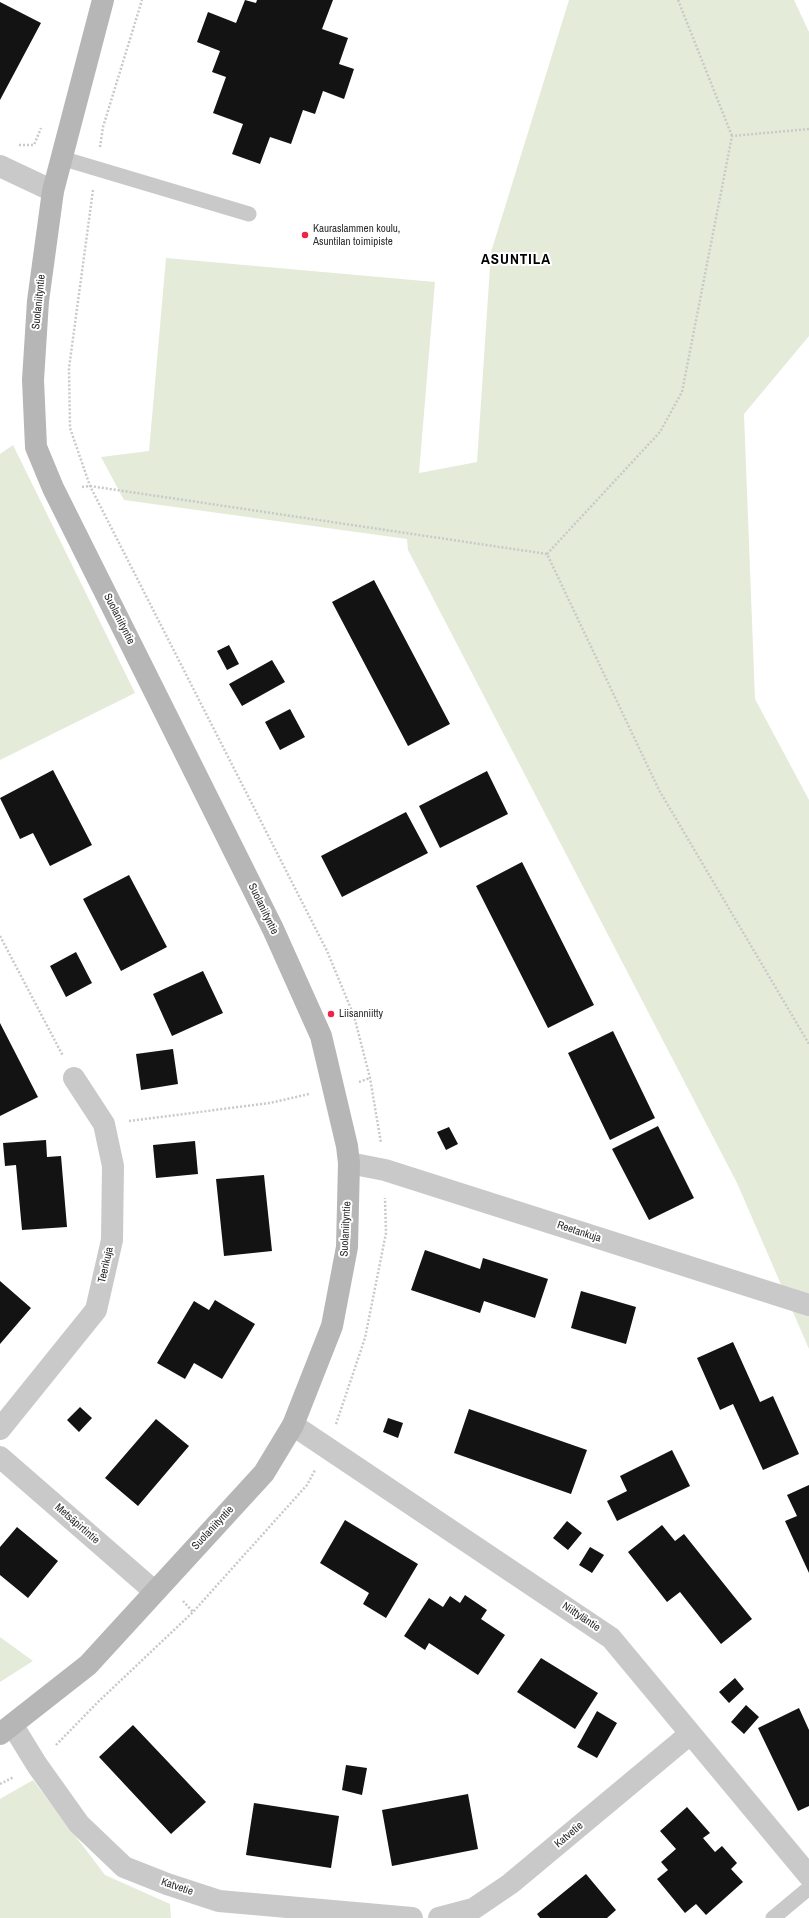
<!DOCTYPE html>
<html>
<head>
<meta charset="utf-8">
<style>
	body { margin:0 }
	canvas { display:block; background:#fff }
</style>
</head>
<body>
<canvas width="809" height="1918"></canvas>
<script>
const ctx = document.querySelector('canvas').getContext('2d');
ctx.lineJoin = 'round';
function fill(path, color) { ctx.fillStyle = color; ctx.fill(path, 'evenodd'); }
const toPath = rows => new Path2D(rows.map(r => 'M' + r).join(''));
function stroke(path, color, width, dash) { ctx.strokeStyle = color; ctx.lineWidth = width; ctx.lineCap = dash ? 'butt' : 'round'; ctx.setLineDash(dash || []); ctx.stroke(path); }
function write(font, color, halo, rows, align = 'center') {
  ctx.font = font + ' "Archivo Narrow",sans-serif'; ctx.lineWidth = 4; ctx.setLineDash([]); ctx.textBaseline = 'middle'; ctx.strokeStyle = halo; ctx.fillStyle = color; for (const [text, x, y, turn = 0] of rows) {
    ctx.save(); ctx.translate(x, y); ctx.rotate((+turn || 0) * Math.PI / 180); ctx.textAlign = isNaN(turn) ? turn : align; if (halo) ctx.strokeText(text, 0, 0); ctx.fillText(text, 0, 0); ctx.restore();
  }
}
fill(toPath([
	[569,0,794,0,809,32,809,336,744,414,755,699,809,800,809,1349,737,1183,408,550,407,539,124,500,101,457,149,451,166,258,435,282,419,473,477,462,491,252],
	[13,445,135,693,0,760,0,454],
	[0,1637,33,1661,0,1682],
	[33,1780,105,1875,170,1904,171,1918,0,1918,0,1799]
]), '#e5ebd9');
fill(toPath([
	[245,0,256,3,257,0,333,0,322,29,348,38,339,64,354,69,344,99,323,91,315,114,303,110,291,144,270,137,260,164,232,154,243,124,213,113,226,77,212,72,220,51,197,42,208,12,236,23],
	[0,2,41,23,0,100],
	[374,580,450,724,408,746,332,602],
	[229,645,239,664,227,670,217,651],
	[272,660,285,682,242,706,229,684],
	[290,709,305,737,280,750,265,722],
	[53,770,92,845,50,866,33,833,20,839,0,798],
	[487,771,508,814,440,848,419,806],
	[406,812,428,853,342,897,321,856],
	[522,862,594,1005,548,1028,476,886],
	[129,875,167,947,121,971,83,899],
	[76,952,92,983,66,997,50,966],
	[203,971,223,1013,172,1036,153,994],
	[0,1023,38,1097,0,1116],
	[613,1031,655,1118,610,1140,568,1053],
	[173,1049,178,1084,141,1090,136,1054],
	[658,1126,694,1198,649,1220,612,1149],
	[449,1127,458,1144,446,1150,437,1132],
	[46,1140,47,1157,61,1156,67,1227,22,1230,16,1165,5,1166,3,1143],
	[195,1141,198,1174,156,1178,153,1145],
	[264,1175,272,1251,224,1256,216,1179],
	[425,1250,480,1269,483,1258,548,1279,535,1318,484,1301,480,1313,411,1290],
	[0,1281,31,1308,0,1344],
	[581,1291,636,1307,626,1344,571,1328],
	[215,1300,255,1324,222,1379,194,1363,185,1379,157,1363,194,1301,209,1310],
	[733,1342,760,1402,773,1396,799,1454,763,1470,733,1404,720,1410,697,1358],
	[80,1407,92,1418,79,1432,67,1420],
	[469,1409,587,1450,571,1494,454,1453],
	[388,1418,403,1423,398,1438,383,1432],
	[156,1419,189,1446,138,1506,105,1478],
	[672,1450,690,1486,617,1521,607,1501,627,1491,620,1476],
	[809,1485,809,1573,785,1521,797,1516,787,1495],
	[345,1520,418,1564,386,1618,363,1604,369,1593,320,1563],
	[567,1521,582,1533,568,1550,553,1538],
	[662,1525,675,1541,684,1534,752,1619,721,1644,680,1592,667,1602,628,1552],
	[17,1527,58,1561,28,1598,0,1575,0,1547],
	[590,1547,604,1555,592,1573,579,1565],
	[465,1595,487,1610,481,1619,505,1635,478,1675,429,1643,425,1650,404,1636,429,1598,443,1607,450,1596,460,1603],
	[541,1658,598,1693,575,1729,517,1692],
	[735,1678,744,1689,729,1703,719,1692],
	[746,1705,759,1717,744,1734,731,1722],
	[799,1708,809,1730,809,1806,798,1811,758,1728],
	[597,1711,617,1723,597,1758,577,1747],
	[133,1725,206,1802,171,1834,99,1757],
	[346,1765,367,1768,362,1795,342,1790],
	[468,1794,478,1849,392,1866,382,1810],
	[254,1803,339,1816,331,1868,246,1855],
	[687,1807,710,1833,703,1838,715,1852,722,1846,737,1863,731,1869,743,1882,706,1915,696,1904,685,1913,657,1879,668,1870,661,1862,676,1849,660,1831],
	[586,1874,616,1910,607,1918,540,1918,537,1914]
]), '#131313');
stroke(toPath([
	[678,0,732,136],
	[19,145,34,145,41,128],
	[100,147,103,127,142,0],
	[93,190,69,368,70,428,90,486,327,951,354,1016,370,1078,381,1143],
	[82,487,90,486,547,554,659,790,809,1044],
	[547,554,660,432,682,392,732,136,809,129],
	[0,936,63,1056],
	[359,1082,370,1078],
	[129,1121,270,1103,309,1094],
	[336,1424,365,1338,386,1233,385,1198],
	[183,1601,193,1612],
	[56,1745,98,1702,193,1612,307,1485,315,1470],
	[0,1784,14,1777]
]), '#c9c9c9', 2.5, [2, 2]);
stroke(toPath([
	[61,158,249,214],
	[773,1918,809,1888]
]), '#c9c9c9', 15);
stroke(toPath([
	[0,166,53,191],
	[349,1163,385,1170,809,1305],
	[293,1425,611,1638,809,1876],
	[0,1429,96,1310,112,1240,113,1166,104,1124,74,1078],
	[0,1457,154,1591],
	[13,1726,37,1765,79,1824,124,1867,167,1884,219,1901,412,1918],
	[439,1918,473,1909,510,1884,690,1734]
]), '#c9c9c9', 22);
stroke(toPath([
	[0,1734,88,1665,264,1473,293,1425,332,1326,347,1247,349,1163,347,1146,321,1036,273,929,53,488,36,447,33,380,38,301,53,191,103,0]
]), '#b6b6b6', 22);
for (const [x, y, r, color] of [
	[305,235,4,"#ee2448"],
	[331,1014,4,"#ee2448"]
]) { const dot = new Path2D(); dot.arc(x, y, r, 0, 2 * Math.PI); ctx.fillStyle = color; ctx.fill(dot); stroke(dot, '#fff', 1.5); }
write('11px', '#2c2c2c', '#fff', [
	["Kauraslammen koulu,",313,229],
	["Asuntilan toimipiste",313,242],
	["Liisanniitty",339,1014]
], 'left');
write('11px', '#2c2c2c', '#fff', [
	["Suolaniityntie",39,302,-84],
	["Suolaniityntie",119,619,63],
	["Suolaniityntie",263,909,64],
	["Suolaniityntie",346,1229,-87],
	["Reetankuja",579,1232,18],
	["Teerikuja",106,1265,-77],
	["Metsäpirtintie",77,1524,41],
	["Suolaniityntie",213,1528,-47],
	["Niittyläntie",581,1617,34],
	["Katvetie",569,1835,-40],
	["Katvetie",177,1887,19]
]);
ctx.letterSpacing = '1px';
write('bold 15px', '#000', '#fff', [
	["ASUNTILA",516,260]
]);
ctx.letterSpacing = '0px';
</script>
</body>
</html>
